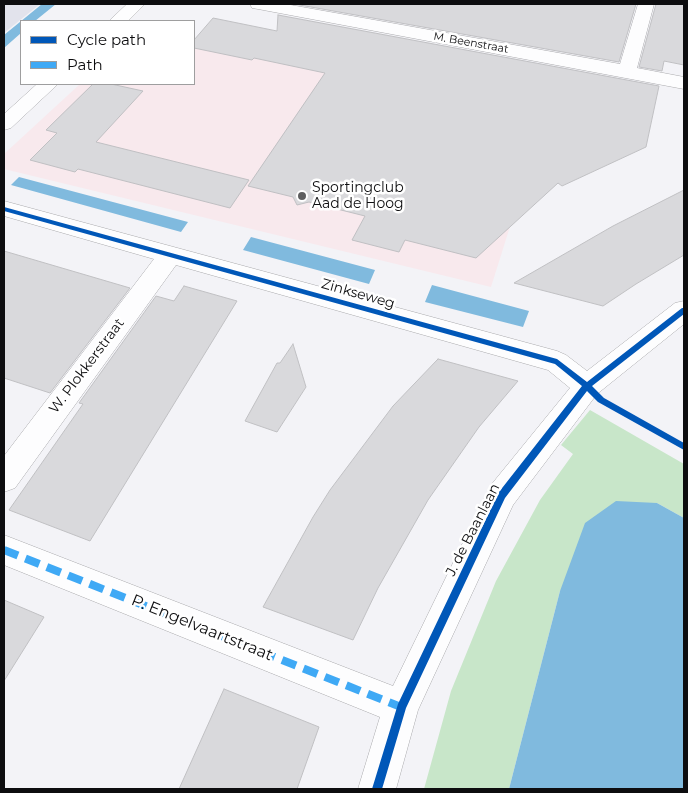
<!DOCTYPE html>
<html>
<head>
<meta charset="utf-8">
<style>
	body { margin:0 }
	#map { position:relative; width:688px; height:793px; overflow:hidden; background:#f3f3f7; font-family:Montserrat,sans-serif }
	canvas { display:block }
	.frame { position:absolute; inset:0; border:5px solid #0d0d0f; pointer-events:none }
	.legend { position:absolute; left:20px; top:20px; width:175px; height:65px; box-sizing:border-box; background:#fff; border:1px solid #9e9e9f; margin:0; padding:6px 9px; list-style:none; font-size:15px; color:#0d0d0f }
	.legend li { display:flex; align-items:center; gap:10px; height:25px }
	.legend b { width:25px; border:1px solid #9e9e9f }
</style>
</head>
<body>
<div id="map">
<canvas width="688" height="793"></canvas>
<div class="frame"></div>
<ul class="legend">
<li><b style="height:6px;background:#0057b8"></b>Cycle path</li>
<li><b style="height:6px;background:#3fa9f5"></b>Path</li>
</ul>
</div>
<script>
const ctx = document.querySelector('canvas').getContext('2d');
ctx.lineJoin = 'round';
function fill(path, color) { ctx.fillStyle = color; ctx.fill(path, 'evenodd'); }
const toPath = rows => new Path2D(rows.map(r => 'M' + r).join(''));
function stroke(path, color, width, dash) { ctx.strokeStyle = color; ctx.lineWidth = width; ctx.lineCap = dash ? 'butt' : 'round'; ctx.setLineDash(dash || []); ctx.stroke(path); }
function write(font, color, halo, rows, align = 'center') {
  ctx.font = font + ' Montserrat,sans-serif'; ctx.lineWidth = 5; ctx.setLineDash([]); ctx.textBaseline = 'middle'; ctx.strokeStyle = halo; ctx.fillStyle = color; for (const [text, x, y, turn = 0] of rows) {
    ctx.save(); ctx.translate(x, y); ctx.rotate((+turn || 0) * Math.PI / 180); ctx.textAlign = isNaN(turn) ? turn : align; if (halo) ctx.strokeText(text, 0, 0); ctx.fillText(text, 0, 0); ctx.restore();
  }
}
fill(toPath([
	[315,36,530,163,491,287,4,169,4,154,80,84,194,84,194,45,295,65]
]), '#f8e9ed');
fill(toPath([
	[4,4,40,4,4,33]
]), '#e2e3ec');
fill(toPath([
	[590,410,684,464,684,518,657,503,560,591,509,789,424,789,451,691,496,581,540,500,573,454,561,445]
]), '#c8e6c9');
fill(toPath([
	[42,4,56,4,35,21,21,21,21,33,4,48,4,35],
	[19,177,188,222,181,232,11,185],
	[251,237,375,270,369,284,243,250],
	[432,285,529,311,523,327,425,302],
	[616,501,657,503,684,518,684,789,509,789,560,591,585,523]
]), '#80bade');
const building = toPath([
	[294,4,636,4,619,62,294,4],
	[656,4,684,4,684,65,664,61,662,71,639,67,656,4],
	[278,15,659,86,646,147,562,186,558,183,476,258,405,240,399,252,352,240,365,216,309,202,297,205,293,197,248,186,325,73,254,58,252,60,194,48,194,40,213,18,277,31,278,15],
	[93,84,111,84,143,91,96,142,249,180,230,208,78,169,75,172,30,160,57,133,46,130,93,84],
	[684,190,684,255,636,284,603,306,514,283,613,226,684,190],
	[4,251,130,288,50,393,4,378,4,251],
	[184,286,237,301,90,541,9,510,83,404,79,403,156,296,174,301,184,286],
	[293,344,306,387,277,432,245,421,277,363,280,363,293,344],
	[438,359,518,381,479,427,428,500,378,588,353,640,263,607,313,517,330,490,393,406,438,359],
	[4,600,44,617,4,681,4,600],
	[224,689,319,727,297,789,179,789,224,689]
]);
fill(building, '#d9d9dc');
stroke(building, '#c0c0c3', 1);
const street = toPath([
	[127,4,145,4,128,21,109,21,127,4],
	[250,4,285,4,620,64,638,4,654,4,637,68,684,77,684,89,258,9,252,8,250,4],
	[37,84,58,84,11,128,4,130,4,114,37,84],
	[4,201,557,351,566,355,587,371,675,303,684,301,684,324,597,394,513,505,418,710,396,789,358,789,380,717,4,565,4,535,393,686,491,485,570,388,548,370,176,265,15,488,4,492,4,456,154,259,4,216,4,201]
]);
stroke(street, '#aaaaad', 1);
fill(street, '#fdfdfe');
stroke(toPath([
	[4,550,401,707]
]), '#3fa9f5', 8, [15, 8]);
fill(toPath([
	[4,207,557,359,587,382,682,308,684,308,684,314,592,386,604,398,684,443,684,450,598,402,587,391,505,498,406,708,382,789,372,789,398,704,499,492,582,386,555,364,4,211,4,207]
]), '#0057b8');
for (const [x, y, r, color] of [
	[302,196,5,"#5e5e60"]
]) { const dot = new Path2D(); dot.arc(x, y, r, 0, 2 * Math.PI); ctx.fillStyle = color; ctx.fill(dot); stroke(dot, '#fff', 2); }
write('11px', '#0d0d0f', '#fff', [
	["M. Beenstraat",471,43,10]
]);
write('14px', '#0d0d0f', '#fff', [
	["Sportingclub",312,188],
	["Aad de Hoog",312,204]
], 'left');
write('14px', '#0d0d0f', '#fff', [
	["Zinkseweg",358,294,16],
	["W. Plokkerstraat",87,366,-53],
	["J. de Baanlaan",473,530,-63]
]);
write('16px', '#0d0d0f', '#fff', [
	["P. Engelvaartstraat",202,628,22]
]);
</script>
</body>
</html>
